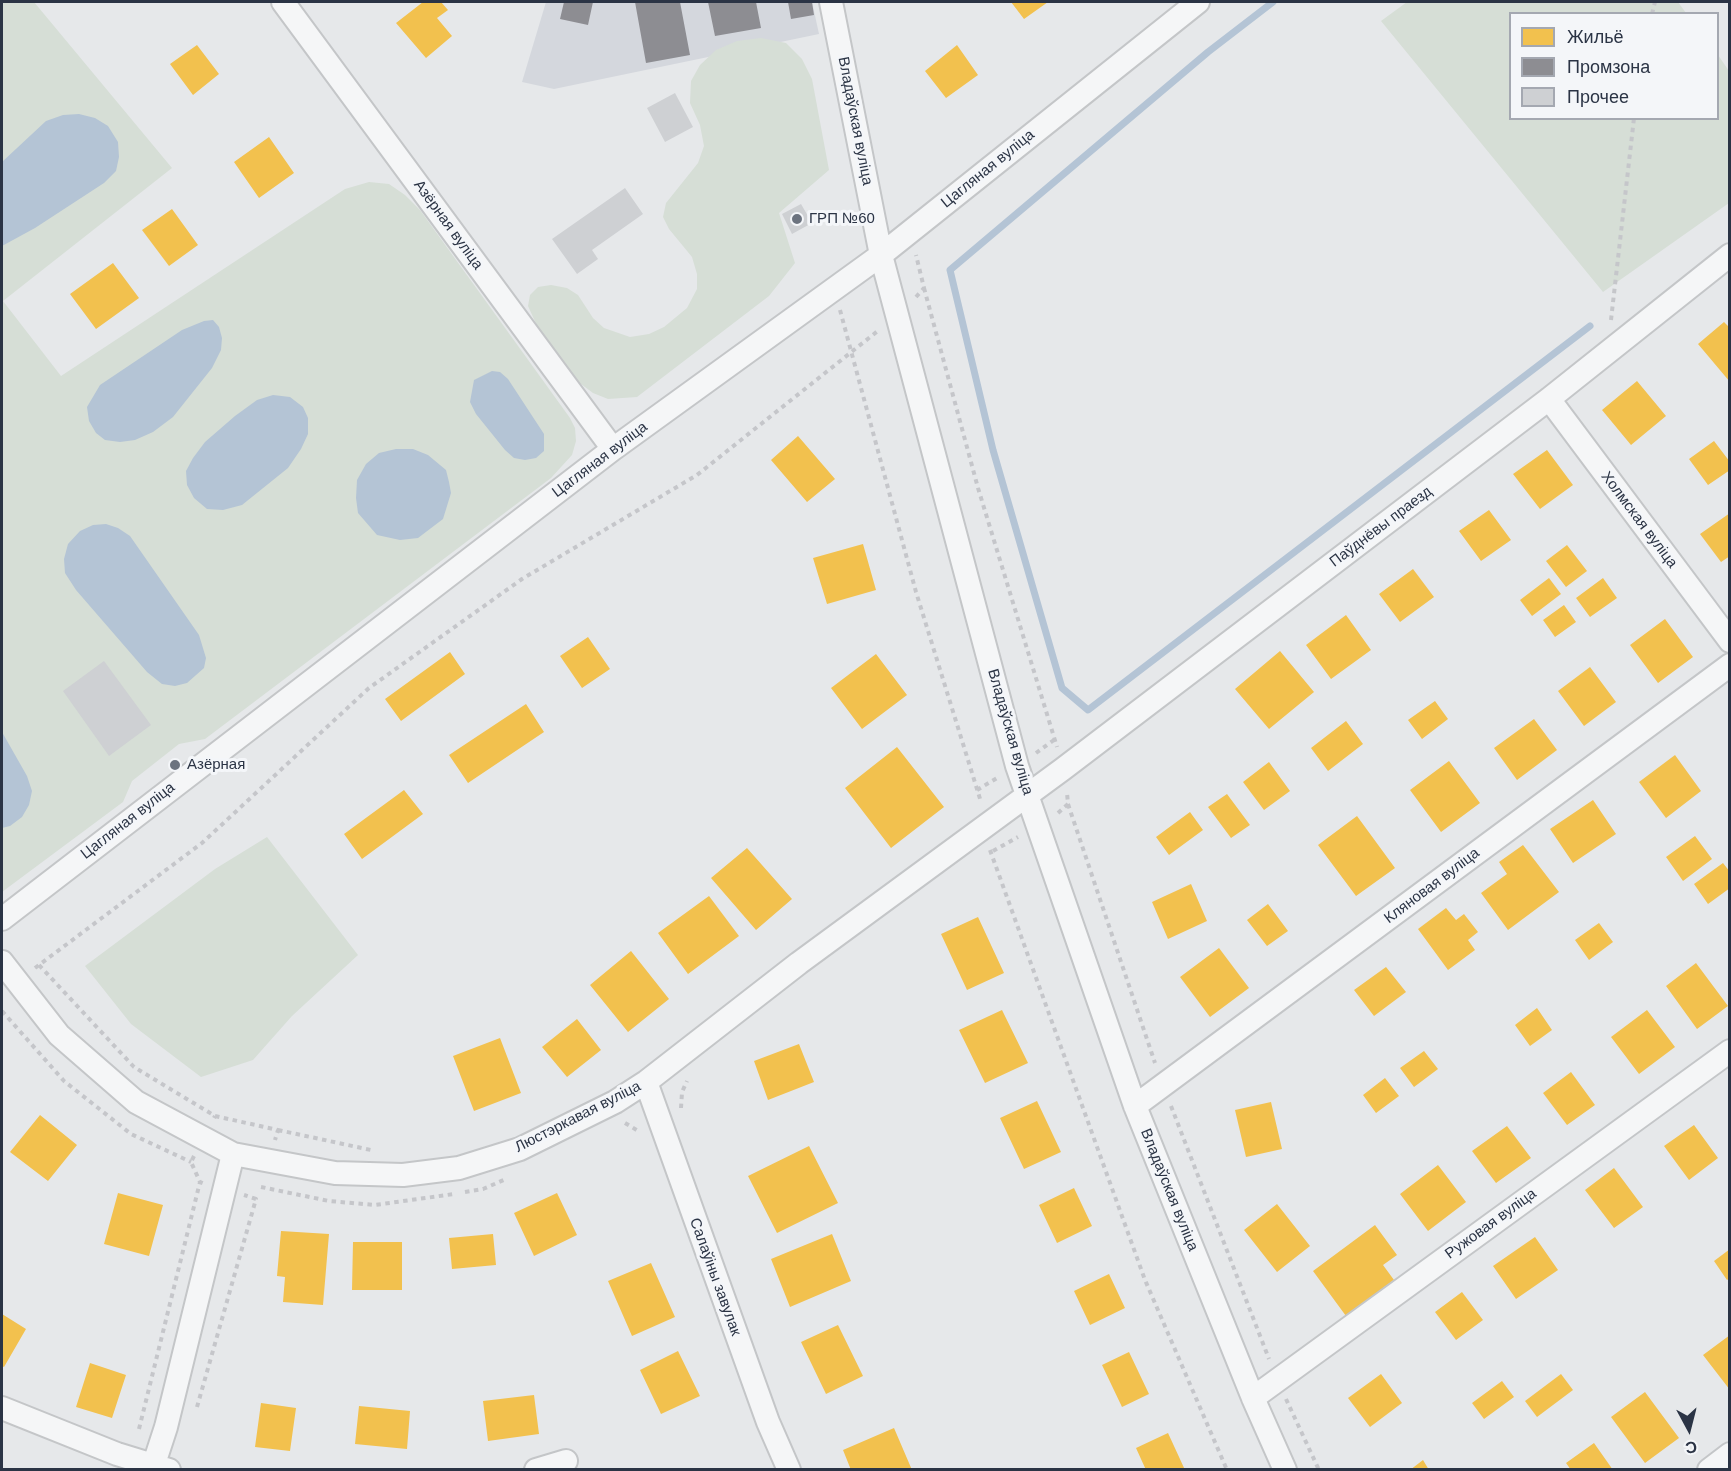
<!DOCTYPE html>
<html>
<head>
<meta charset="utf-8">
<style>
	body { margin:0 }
	#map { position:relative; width:1731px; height:1471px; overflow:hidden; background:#e6e8ea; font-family:Helvetica,sans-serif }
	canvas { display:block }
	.frame { position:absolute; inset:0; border:3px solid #2b3445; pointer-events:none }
	.legend { position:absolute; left:1509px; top:12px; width:210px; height:108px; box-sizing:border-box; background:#f4f6f9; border:2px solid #a4a8b1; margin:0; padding:8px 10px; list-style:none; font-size:18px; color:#2b3445 }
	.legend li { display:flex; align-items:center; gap:12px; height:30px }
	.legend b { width:30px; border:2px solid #a4a8b1 }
	.north { position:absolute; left:1659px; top:1399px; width:60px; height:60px; -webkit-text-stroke:4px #f4f6f9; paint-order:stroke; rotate:173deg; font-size:16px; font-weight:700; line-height:24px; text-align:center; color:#2b3445 }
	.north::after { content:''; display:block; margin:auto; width:21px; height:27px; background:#2b3445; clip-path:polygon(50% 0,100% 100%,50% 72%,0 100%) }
</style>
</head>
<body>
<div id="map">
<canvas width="1731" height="1471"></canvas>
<div class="frame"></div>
<ul class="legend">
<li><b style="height:16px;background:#f2c14e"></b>Жильё</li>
<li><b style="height:16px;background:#8d8d92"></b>Промзона</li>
<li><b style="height:16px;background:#ced0d3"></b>Прочее</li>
</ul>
<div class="north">С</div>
</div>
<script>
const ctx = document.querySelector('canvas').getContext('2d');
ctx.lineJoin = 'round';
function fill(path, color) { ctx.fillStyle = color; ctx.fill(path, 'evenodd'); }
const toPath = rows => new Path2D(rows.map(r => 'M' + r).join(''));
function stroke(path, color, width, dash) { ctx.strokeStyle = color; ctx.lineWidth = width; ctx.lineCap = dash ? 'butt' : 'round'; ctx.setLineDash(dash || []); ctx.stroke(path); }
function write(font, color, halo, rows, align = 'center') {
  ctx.font = font + ' Helvetica,sans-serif'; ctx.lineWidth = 6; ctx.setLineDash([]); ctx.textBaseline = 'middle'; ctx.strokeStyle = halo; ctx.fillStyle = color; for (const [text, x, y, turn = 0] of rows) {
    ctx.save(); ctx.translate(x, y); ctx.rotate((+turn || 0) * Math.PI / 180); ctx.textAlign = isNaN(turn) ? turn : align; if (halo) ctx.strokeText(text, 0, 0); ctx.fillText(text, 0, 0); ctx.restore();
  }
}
fill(toPath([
	[546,2,812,2,819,34,554,89,522,82]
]), '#d4d7dd');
fill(toPath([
	[2,2,34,2,172,168,3,301,61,376,345,189,369,182,389,184,405,195,420,210,570,418,575,428,576,441,572,455,551,478,205,739,179,744,132,781,123,802,2,892],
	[1407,2,1678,2,1686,13,1510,14,1510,118,1718,118,1718,55,1729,71,1729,203,1603,292,1381,21],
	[761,38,786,43,802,59,812,79,829,170,779,213,795,263,769,296,637,397,608,399,593,393,577,381,538,328,528,306,530,295,538,287,551,285,567,288,578,295,593,318,604,328,630,337,649,334,664,327,687,308,697,289,697,274,692,257,669,229,663,217,666,203,698,163,704,146,700,125,690,103,691,81,700,65,716,50,737,41],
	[267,837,358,955,292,1016,253,1060,201,1077,131,1024,85,966,215,869]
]), '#d6ded6');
fill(toPath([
	[79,114,95,118,108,126,118,142,119,157,116,171,104,183,35,228,2,246,2,162,46,121,63,115],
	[213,320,219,327,222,338,221,350,212,368,173,417,153,432,135,440,120,442,105,440,96,433,89,421,87,407,100,385,182,330,204,321],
	[492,371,500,372,508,379,544,434,544,451,536,458,525,460,514,458,505,450,476,414,470,402,474,380],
	[273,395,290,397,303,407,308,418,308,434,301,449,288,468,242,505,223,510,207,509,194,498,187,485,186,471,193,458,205,442,235,416,257,400],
	[396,449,413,449,428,455,446,470,449,482,451,493,443,519,418,538,400,540,377,535,358,513,356,498,357,480,366,464,379,453],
	[106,524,118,528,130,536,199,635,206,658,204,668,187,683,175,686,162,684,147,672,76,590,65,573,64,559,68,544,80,531,93,525],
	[2,732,27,776,32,791,29,805,22,817,10,826,2,828]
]), '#b4c4d5');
fill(toPath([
	[423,2,441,2,448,10,437,18,452,36,426,58,396,23],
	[1011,2,1048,2,1024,19],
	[197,45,219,74,193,95,170,64],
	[957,45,978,75,946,98,925,71],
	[269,137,294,173,259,198,234,162],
	[172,209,198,245,169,266,142,230],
	[113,263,139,298,96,329,70,294],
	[1724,322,1730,328,1730,382,1698,344],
	[1637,381,1666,416,1631,445,1602,410],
	[798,436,835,479,807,502,771,460],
	[1714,441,1730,462,1730,470,1708,485,1689,459],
	[1547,450,1573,485,1540,509,1513,474],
	[1489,510,1511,540,1481,561,1459,531],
	[1730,513,1730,556,1721,562,1700,534],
	[863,544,876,590,827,604,813,558],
	[1567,545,1587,571,1566,587,1546,561],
	[1413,569,1434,597,1400,622,1379,594],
	[1549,578,1561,594,1532,616,1520,600],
	[1603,578,1617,598,1590,617,1576,598],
	[1564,605,1576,622,1555,637,1543,620],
	[1346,615,1371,650,1331,679,1306,645],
	[1665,619,1693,657,1658,683,1630,645],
	[588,637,610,669,582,688,560,656],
	[1280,651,1314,692,1269,729,1235,689],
	[450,652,465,674,401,721,385,699],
	[876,654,907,695,862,729,831,688],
	[1590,667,1616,702,1584,726,1558,691],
	[1435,701,1448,719,1422,739,1408,720],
	[526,704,544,732,468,783,449,755],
	[1534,719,1557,750,1517,780,1494,748],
	[1346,721,1363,744,1328,771,1311,748],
	[897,747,944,807,891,848,845,788],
	[1675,755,1701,791,1666,818,1639,782],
	[1449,761,1480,803,1441,832,1410,790],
	[1269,762,1290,791,1264,810,1243,782],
	[404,790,423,814,362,859,344,834],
	[1227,794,1250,825,1231,838,1208,807],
	[1593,800,1616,834,1573,863,1550,829],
	[1190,812,1203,830,1169,855,1156,837],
	[1357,816,1395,868,1356,896,1318,845],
	[1695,836,1712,859,1683,881,1666,857],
	[1523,845,1559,892,1508,930,1481,893,1507,874,1499,862],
	[747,848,792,899,756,930,711,878],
	[1723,863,1730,872,1730,888,1708,904,1694,884],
	[1191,884,1207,921,1168,939,1152,902],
	[709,896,739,936,688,974,658,933],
	[1268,904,1288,931,1267,946,1247,920],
	[1446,908,1456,920,1464,914,1478,932,1468,940,1475,950,1448,970,1418,929],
	[978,917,1004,973,967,990,941,934],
	[1599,923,1613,942,1589,960,1575,940],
	[1219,948,1249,988,1210,1017,1180,977],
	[631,951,669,999,628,1032,590,985],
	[1696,963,1728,1006,1697,1029,1666,986],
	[1386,967,1406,992,1374,1016,1354,990],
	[1537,1008,1552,1030,1530,1046,1515,1025],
	[1002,1010,1028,1063,985,1083,959,1030],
	[1647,1010,1675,1047,1639,1074,1611,1037],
	[577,1019,601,1050,567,1077,542,1047],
	[500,1038,521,1093,474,1111,453,1056],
	[799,1044,814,1082,768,1100,754,1061],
	[1424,1051,1438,1069,1414,1087,1400,1068],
	[1571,1072,1595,1105,1567,1125,1543,1093],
	[1385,1078,1399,1096,1376,1113,1363,1095],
	[1037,1101,1061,1152,1024,1169,1000,1118],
	[1271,1102,1282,1149,1246,1157,1235,1110],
	[40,1115,77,1145,48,1181,10,1152],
	[1694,1125,1718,1158,1689,1180,1664,1146],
	[1507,1126,1531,1158,1496,1183,1472,1151],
	[809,1146,838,1203,777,1233,748,1176],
	[1438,1165,1466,1202,1428,1231,1400,1194],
	[1614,1168,1643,1207,1614,1228,1585,1190],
	[1074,1188,1092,1226,1057,1243,1039,1205],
	[118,1193,163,1205,149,1256,104,1244],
	[557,1193,577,1235,534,1256,514,1213],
	[1277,1204,1310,1246,1277,1272,1244,1230],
	[1375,1225,1397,1255,1383,1265,1394,1280,1346,1316,1313,1271],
	[281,1231,329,1234,323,1305,283,1302,285,1277,277,1276],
	[493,1234,496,1265,452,1269,449,1238],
	[832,1234,851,1281,790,1307,771,1259],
	[1535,1237,1558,1270,1516,1299,1493,1266],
	[353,1242,402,1242,402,1290,352,1290],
	[1730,1249,1730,1278,1727,1280,1714,1261],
	[651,1263,675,1317,632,1336,608,1281],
	[1109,1274,1125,1308,1090,1325,1074,1291],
	[1462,1292,1483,1320,1456,1340,1435,1312],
	[2,1314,26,1329,4,1367,2,1366],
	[838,1325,863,1376,826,1394,801,1342],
	[1730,1335,1730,1390,1703,1355],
	[678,1351,700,1396,661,1414,640,1370],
	[1129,1352,1149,1394,1122,1407,1102,1365],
	[90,1363,126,1375,112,1418,76,1407],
	[1381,1374,1402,1403,1370,1427,1348,1398],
	[1561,1374,1573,1390,1537,1417,1525,1401],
	[1502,1381,1514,1397,1484,1419,1472,1403],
	[1645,1392,1679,1438,1645,1463,1611,1417],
	[534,1395,539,1434,488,1441,483,1401],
	[261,1403,296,1408,290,1451,255,1447],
	[359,1406,410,1411,407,1449,355,1444],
	[894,1428,912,1470,851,1470,843,1450],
	[1168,1433,1185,1470,1146,1470,1136,1448],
	[1594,1443,1613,1470,1571,1470,1566,1463],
	[1423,1460,1429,1470,1410,1470]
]), '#f2c14e');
fill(toPath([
	[564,2,593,2,588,25,560,19],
	[635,2,680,2,690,55,646,63],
	[708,2,756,2,761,28,715,36],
	[788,2,812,2,814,15,791,19]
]), '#8d8d92');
stroke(toPath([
	[1273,2,1208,52,950,270,993,450,1062,688,1088,710,1590,326]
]), '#b4c4d5', 7);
fill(toPath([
	[675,93,693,127,665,142,647,108],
	[625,188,643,214,592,250,598,259,577,274,552,239],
	[801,204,812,223,792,234,782,214],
	[104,661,151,725,109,756,63,691]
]), '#ced0d3');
const minor = toPath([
	[283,2,613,449],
	[831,2,881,255,1017,766,1135,1106,1253,1398,1285,1470],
	[1549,399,1730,641],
	[2,919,613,449,881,255,1198,2],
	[2,962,59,1035,136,1102,233,1154,335,1173,403,1175,459,1168,520,1149,615,1102,646,1082,799,963,1063,769,1549,399,1730,255],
	[646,1082,768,1422,789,1470],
	[1135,1106,1730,665],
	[1253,1398,1730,1051],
	[2,1408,117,1454,169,1470],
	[152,1470,166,1427,233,1154],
	[536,1470,566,1461],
	[1709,1470,1730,1454]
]);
stroke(minor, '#c4c6c8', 26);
stroke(toPath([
	[1652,14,1655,2],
	[924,288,978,488,1057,747],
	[916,297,924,288,916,255],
	[840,310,916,592,981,802],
	[1611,320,1634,118],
	[1036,753,1054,740],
	[977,790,997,778],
	[1068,804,1155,1063],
	[1058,813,1068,804,1067,793],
	[990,850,1145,1280,1227,1470],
	[993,851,1018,837],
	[39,965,134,1067,215,1116,214,1118],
	[35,968,202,843,369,688,522,579,697,475,879,330],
	[2,1011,64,1081,131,1134,191,1162],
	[1171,1106,1269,1359],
	[681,1108,682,1092,687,1081],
	[215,1116,278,1130,275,1140],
	[625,1123,640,1132],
	[278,1130,371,1150],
	[194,1156,191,1162,200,1182,205,1184],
	[261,1187,329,1201,375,1205,454,1194],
	[465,1192,483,1189,506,1179],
	[1286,1399,1319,1470],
	[197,1407,256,1199,244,1195],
	[139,1429,200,1182]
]), '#c5c6ca', 4, [4.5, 4.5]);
stroke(minor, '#f5f6f7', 22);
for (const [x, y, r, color] of [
	[797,219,6,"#6c737f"],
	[175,765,6,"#6c737f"]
]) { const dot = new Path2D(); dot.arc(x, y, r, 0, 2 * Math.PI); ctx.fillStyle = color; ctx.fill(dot); stroke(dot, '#f4f6f9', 2); }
write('15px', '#2b3445', '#f4f6f9', [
	["Владаўская вуліца",855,121,79],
	["Цагляная вуліца",988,169,-39],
	["Азёрная вуліца",448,225,54],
	["Цагляная вуліца",600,460,-37],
	["Холмская вуліца",1639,520,53],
	["Паўднёвы праезд",1381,527,-37],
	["Владаўская вуліца",1010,732,74],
	["Цагляная вуліца",128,821,-38],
	["Кляновая вуліца",1432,886,-37],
	["Люстэркавая вуліца",578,1117,-27],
	["Владаўская вуліца",1169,1190,68],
	["Ружовая вуліца",1491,1224,-36],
	["Салаўіны завулак",715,1277,70]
]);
write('15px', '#2b3445', '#f4f6f9', [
	["ГРП №60",809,219],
	["Азёрная",187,765]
], 'left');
</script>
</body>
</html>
